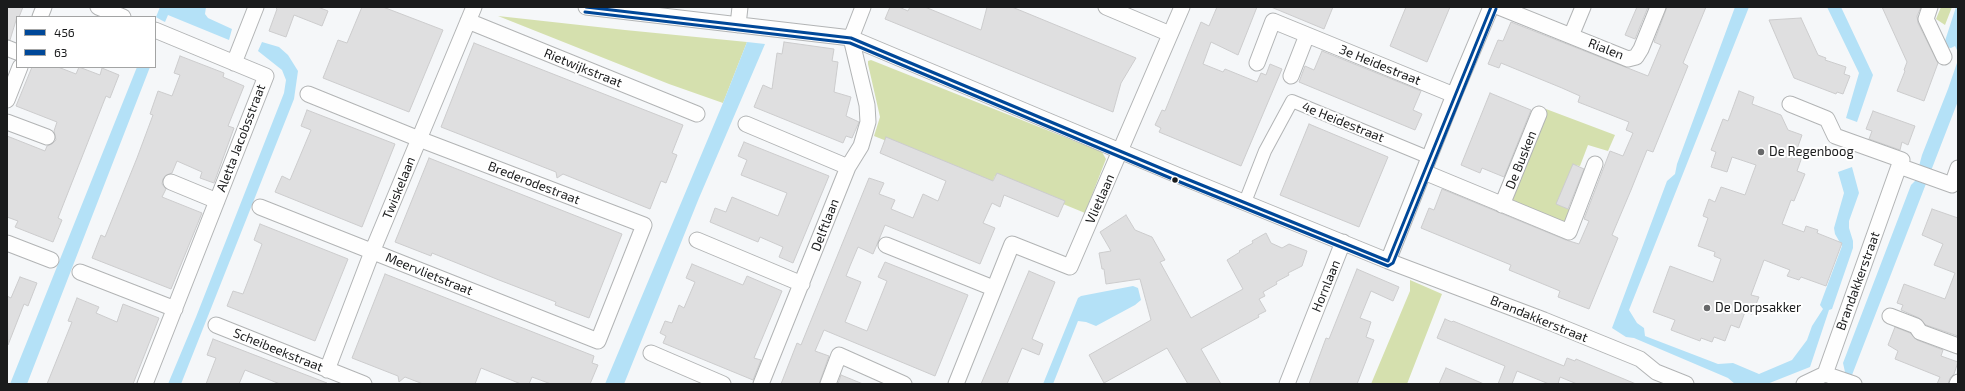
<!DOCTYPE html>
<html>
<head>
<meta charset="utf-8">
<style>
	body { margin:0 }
	#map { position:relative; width:1965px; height:391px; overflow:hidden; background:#f5f7f9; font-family:"Exo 2",sans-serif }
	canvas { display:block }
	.frame { position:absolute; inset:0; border:8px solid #1a1b1c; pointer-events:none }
	.legend { position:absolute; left:16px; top:16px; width:140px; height:52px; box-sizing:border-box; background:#fff; border:1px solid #a3a4a4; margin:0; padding:5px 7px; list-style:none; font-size:12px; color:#1a1b1c }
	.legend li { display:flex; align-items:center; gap:8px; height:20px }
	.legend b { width:20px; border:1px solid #a3a4a4 }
</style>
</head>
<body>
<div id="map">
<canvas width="1965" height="391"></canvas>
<div class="frame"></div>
<ul class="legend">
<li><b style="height:5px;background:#004899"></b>456</li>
<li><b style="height:5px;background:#004899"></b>63</li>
</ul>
</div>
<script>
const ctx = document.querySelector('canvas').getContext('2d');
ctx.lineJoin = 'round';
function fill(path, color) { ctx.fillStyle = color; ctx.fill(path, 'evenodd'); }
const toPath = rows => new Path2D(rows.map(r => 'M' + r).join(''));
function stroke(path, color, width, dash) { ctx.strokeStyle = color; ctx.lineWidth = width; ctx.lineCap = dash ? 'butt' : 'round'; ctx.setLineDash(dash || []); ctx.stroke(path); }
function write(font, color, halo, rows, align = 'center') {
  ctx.font = font + ' "Exo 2",sans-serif'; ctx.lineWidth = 4; ctx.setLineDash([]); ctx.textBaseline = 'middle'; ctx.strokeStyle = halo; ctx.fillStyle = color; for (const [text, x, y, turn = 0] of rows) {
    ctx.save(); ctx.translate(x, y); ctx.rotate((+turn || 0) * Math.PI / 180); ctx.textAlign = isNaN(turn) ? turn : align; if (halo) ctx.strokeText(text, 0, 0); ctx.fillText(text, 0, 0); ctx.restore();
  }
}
fill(toPath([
	[1941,7,1952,7,1945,25,1936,19],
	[498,16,625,30,747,42,723,103,669,84],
	[871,60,1102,152,1106,159,1085,213,995,176,992,183,874,136,880,117,868,64,868,61],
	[1546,109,1615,135,1608,151,1588,145,1580,166,1573,165,1557,204,1571,210,1564,224,1511,201,1542,124],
	[1410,280,1442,294,1407,384,1371,384,1410,291]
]), '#d5e0ae');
fill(toPath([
	[160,7,206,7,205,14,208,18,232,29,229,40,168,15,165,22,161,20,156,17],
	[1735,7,1749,7,1629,310,1637,323,1644,328,1645,336,1718,364,1733,363,1759,374,1792,360,1807,340,1812,326,1823,309,1820,305,1842,246,1835,234,1834,228,1844,193,1838,172,1852,167,1859,193,1849,221,1849,228,1853,241,1853,248,1832,309,1829,310,1810,367,1767,384,1735,384,1728,378,1634,338,1626,337,1612,328,1667,181,1675,174,1677,164],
	[1827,7,1841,7,1873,75,1857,122,1846,118,1859,73],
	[1956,7,1958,7,1958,52,1955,46,1951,48,1943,47],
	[262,42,279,47,288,55,298,71,294,99,181,384,168,384,196,317,284,93,286,80,282,70,258,51],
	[747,42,765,44,699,198,624,384,605,384,723,103],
	[1958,60,1958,101,1852,375,1851,384,1838,384,1845,372,1843,363,1911,185,1915,181,1922,155,1948,89],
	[137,67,150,67,27,384,10,384],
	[1133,286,1138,288,1141,300,1135,305,1096,326,1086,322,1078,321,1053,384,1043,384,1078,298,1081,296]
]), '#b4e1f7');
const building = toPath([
	[7,7,23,7,19,17,17,17,10,40,7,39,7,7],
	[275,7,318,7,328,11,322,26,294,15,286,37,269,31,277,9,275,7],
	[362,7,383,7,443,30,409,112,323,78,338,40,347,43,362,7],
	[890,7,899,7,908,11,910,7,925,7,981,30,987,7,1012,7,1136,58,1121,83,1113,112,885,19,890,7],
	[1217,7,1257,7,1238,55,1211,42,1203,64,1223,72,1225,69,1257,82,1261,73,1266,75,1270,64,1282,69,1241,166,1159,132,1161,128,1155,125,1162,110,1165,111,1201,22,1209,26,1217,7],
	[1271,7,1333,7,1324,29,1271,7],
	[1406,7,1450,7,1427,62,1390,46,1406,7],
	[1637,7,1648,7,1635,39,1625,35,1637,7],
	[1667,7,1706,7,1683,63,1688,66,1653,152,1647,150,1631,190,1612,235,1618,238,1589,309,1558,297,1560,291,1509,270,1511,265,1421,228,1429,208,1434,210,1442,189,1566,240,1579,244,1589,221,1584,219,1610,151,1623,156,1633,133,1626,130,1629,122,1578,102,1580,96,1562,88,1501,63,1499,68,1488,64,1498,40,1503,41,1511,22,1648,76,1661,45,1654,42,1667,7],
	[1882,7,1921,7,1917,16,1918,23,1938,63,1924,101,1897,91,1905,71,1904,70,1907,62,1882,7],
	[1801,18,1818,55,1826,58,1825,60,1846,67,1844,74,1850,76,1843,94,1837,92,1836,94,1794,78,1769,20,1801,18],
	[784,42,834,49,832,61,838,62,834,92,851,97,846,116,859,122,852,138,846,136,843,143,754,107,763,85,772,89,777,53,782,54,784,42],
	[474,43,683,125,672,153,677,155,666,183,661,181,650,209,563,174,557,178,556,172,441,127,474,43],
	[1322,51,1421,91,1413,110,1422,114,1415,130,1299,82,1305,66,1314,70,1322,51],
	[180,56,224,73,223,77,244,86,228,126,234,128,214,183,200,178,202,172,177,161,172,173,166,175,163,179,162,184,166,189,162,197,202,213,171,289,92,258,101,235,105,237,137,158,153,115,150,114,158,91,172,96,180,75,174,73,180,56],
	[32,67,58,67,76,74,79,67,100,75,102,68,119,75,110,98,106,96,58,218,62,220,53,242,15,227,18,221,7,217,7,136,45,151,47,146,52,144,56,140,54,131,57,122,16,106,32,67],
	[1739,91,1754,97,1752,104,1781,115,1788,130,1802,135,1796,152,1803,154,1797,171,1805,174,1794,201,1791,200,1782,224,1804,232,1806,226,1818,230,1817,233,1842,243,1826,286,1801,277,1799,280,1787,276,1790,270,1764,260,1751,295,1759,297,1752,314,1745,312,1739,328,1731,325,1725,341,1714,337,1712,342,1701,338,1700,341,1671,330,1675,320,1653,312,1670,266,1713,282,1721,259,1714,256,1715,252,1698,246,1708,218,1703,216,1709,199,1715,202,1721,187,1745,195,1756,165,1732,157,1727,172,1711,167,1716,152,1711,150,1723,119,1728,121,1739,91],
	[1490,93,1531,110,1504,177,1482,168,1480,173,1461,165,1490,93],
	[307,110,395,144,362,227,275,192,282,176,290,180,311,130,301,126,307,110],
	[1873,111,1915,126,1908,145,1902,142,1900,150,1869,139,1872,131,1866,129,1873,111],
	[1309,124,1388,157,1359,227,1280,195,1309,124],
	[886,137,993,181,997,173,1065,201,1058,217,1004,195,1000,207,992,203,983,223,995,228,980,264,885,225,873,254,858,247,850,266,846,276,861,282,845,322,867,331,887,281,878,277,885,262,968,295,935,376,824,330,815,351,829,356,819,384,781,384,797,343,801,345,869,178,884,183,879,194,895,200,891,209,913,218,923,194,938,201,946,181,880,153,886,137],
	[744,142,829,176,793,263,779,257,783,247,760,237,758,242,710,222,715,208,726,212,732,197,778,216,787,193,741,175,747,160,738,156,744,142],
	[429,158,622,234,589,318,555,305,556,302,499,280,432,253,431,256,395,242,429,158],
	[1573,164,1584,169,1568,209,1556,204,1573,164],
	[1932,209,1958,218,1958,336,1926,325,1919,318,1901,310,1903,305,1897,303,1904,284,1945,299,1955,273,1934,265,1943,244,1922,235,1932,209],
	[1126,215,1135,230,1152,237,1165,260,1160,262,1191,318,1243,289,1227,260,1240,252,1239,251,1253,243,1252,241,1266,233,1271,243,1282,248,1289,244,1307,251,1302,266,1288,273,1289,275,1276,282,1277,284,1263,292,1265,296,1259,299,1266,311,1258,315,1259,317,1201,349,1221,384,1188,384,1167,348,1104,383,1096,368,1089,355,1151,320,1140,279,1106,284,1104,269,1102,269,1099,253,1111,251,1100,232,1126,215],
	[260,224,348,259,315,341,227,306,233,291,243,294,250,276,262,244,254,240,260,224],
	[692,264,743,285,747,276,782,291,754,358,761,360,753,380,663,343,666,336,660,333,665,321,672,323,679,305,684,308,695,282,686,278,692,264],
	[1357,269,1399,287,1393,301,1371,291,1360,318,1371,322,1366,337,1374,340,1357,384,1309,384,1326,338,1329,339,1357,269],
	[1029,271,1055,282,1032,339,1043,344,1039,355,1022,348,1007,384,981,384,1029,271],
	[385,274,594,356,592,363,598,365,590,384,551,384,532,377,529,384,521,384,481,368,475,384,423,384,405,377,399,382,398,376,352,358,385,274],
	[20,277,37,283,28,306,24,304,8,345,7,296,11,298,20,277],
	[77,298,99,307,96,313,117,322,123,304,159,318,133,384,47,384,72,322,68,321,77,298],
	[1445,319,1452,322,1453,321,1564,366,1567,358,1575,361,1576,359,1636,384,1577,384,1560,377,1558,384,1549,384,1517,371,1512,384,1498,384,1505,366,1437,338,1445,319],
	[1895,327,1910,333,1917,340,1943,350,1941,356,1958,362,1954,374,1950,378,1948,384,1937,384,1940,377,1895,359,1898,351,1888,345,1895,327],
	[213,339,327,383,327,384,280,384,245,370,239,384,206,384,216,358,207,355,213,339],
	[1446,368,1484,384,1439,384,1446,368],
	[841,375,863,384,838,384,841,375]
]);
fill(building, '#dfdfe0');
stroke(building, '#cccccd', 1);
const pedestrian = toPath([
	[1245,202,1265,151,1292,101,1430,158]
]);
const minor = toPath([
	[98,7,123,17],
	[586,7,851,38,1177,175,1388,261,1454,95,1491,7],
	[1106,7,1170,34],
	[1499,7,1628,59,1636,57,1641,49,1658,7],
	[1930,7,1926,19,1944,57],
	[40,17,44,7],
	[468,21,697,114],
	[738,25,740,7],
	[1571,36,1583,7],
	[7,48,17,52],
	[234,63,256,7],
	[1257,63,1273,21,1454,95],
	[1291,76,1307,35],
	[7,100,20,67],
	[1790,104,1827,119,1835,136,1902,160,1899,166,1952,185,1958,168],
	[7,122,47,137],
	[746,124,848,167],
	[1424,172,1569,232,1595,164],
	[171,182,217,201],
	[1502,205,1539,114],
	[260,207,598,341,644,225,419,139,308,94],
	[697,240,802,284],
	[7,243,51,260],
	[886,245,993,288],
	[1388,261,1544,320,1640,359,1656,372,1686,384],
	[80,272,175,309],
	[1890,316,1916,326,1920,332,1958,346],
	[216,325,364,384],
	[651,353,723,384],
	[327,370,372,252,474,7],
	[1825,374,1854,384],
	[145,384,266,76,155,30],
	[761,384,848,167,861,146,868,122,867,105,851,38,863,7],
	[828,384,839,355,904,384],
	[956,384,1012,244,1070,267,1182,7],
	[1287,384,1343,242],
	[1804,384,1825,374,1899,166],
	[1957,384,1958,382]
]);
stroke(pedestrian, '#b2b4b5', 14);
stroke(minor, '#b2b4b5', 17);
stroke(pedestrian, '#fefefe', 12);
stroke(minor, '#fefefe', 15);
stroke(toPath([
	[586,7,851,38,1177,175,1388,261,1491,7]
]), '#004899', 3);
stroke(toPath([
	[585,12,850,43,1175,180,1388,266,1393,263,1496,9]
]), '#004899', 3);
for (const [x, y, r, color] of [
	[1761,152,4,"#676869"],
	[1175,180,3.5,"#1a1b1c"],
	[1707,308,4,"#676869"]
]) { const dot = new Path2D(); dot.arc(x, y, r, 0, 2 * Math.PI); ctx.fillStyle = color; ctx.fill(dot); stroke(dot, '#fff', 1.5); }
write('13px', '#1a1b1c', '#fff', [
	["Rialen",1606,49,21],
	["3e Heidestraat",1380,65,22],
	["Rietwijkstraat",583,68,22],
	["4e Heidestraat",1343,122,22],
	["Aletta Jacobsstraat",241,138,-69],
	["De Busken",1521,160,-68],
	["Brederodestraat",534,183,21],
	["Twiskelaan",399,188,-68],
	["Vlietlaan",1100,199,-66],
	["Delftlaan",825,225,-69],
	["Meervlietstraat",429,274,22],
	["Brandakkerstraat",1858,281,-70],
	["Hornlaan",1326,286,-68],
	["Brandakkerstraat",1539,319,22],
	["Scheibeekstraat",278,350,22]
]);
write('13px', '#1a1b1c', '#fff', [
	["De Regenboog",1769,152],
	["De Dorpsakker",1715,308]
], 'left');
</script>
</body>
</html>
